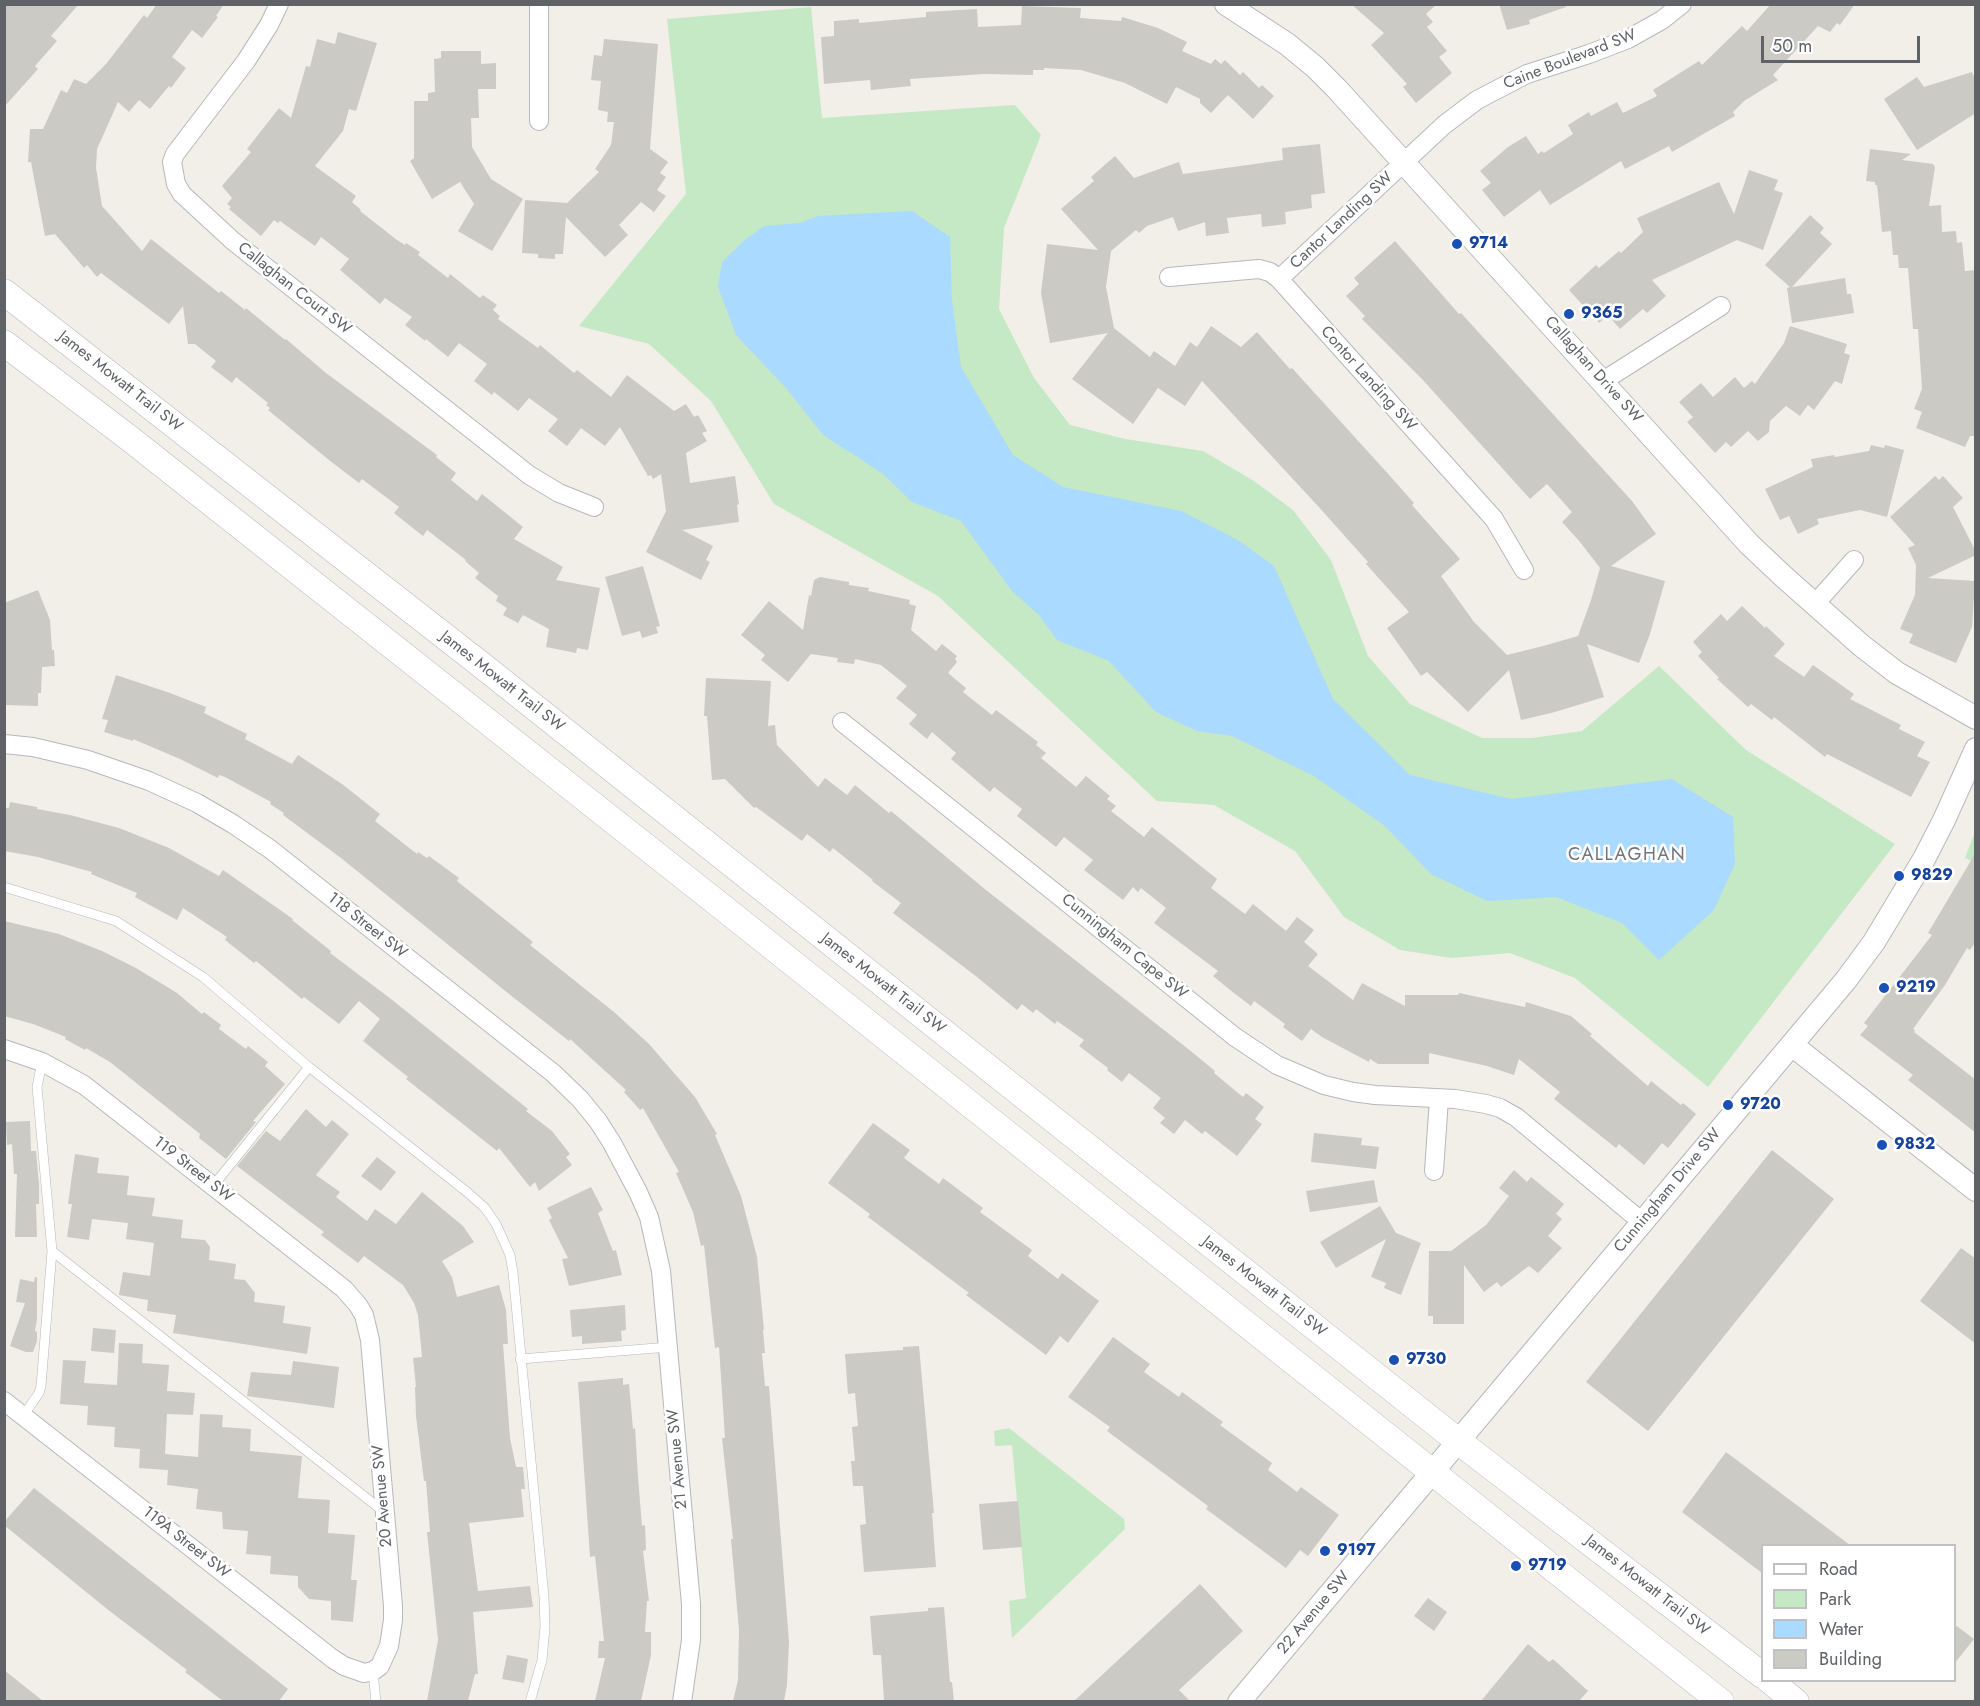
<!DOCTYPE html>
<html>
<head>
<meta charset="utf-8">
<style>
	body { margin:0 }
	#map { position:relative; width:1980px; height:1706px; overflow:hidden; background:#f1efe8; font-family:Jost,sans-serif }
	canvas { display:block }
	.frame { position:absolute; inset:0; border:6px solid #5f6368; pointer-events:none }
	.legend { position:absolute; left:1761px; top:1544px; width:195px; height:138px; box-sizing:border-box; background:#fff; border:2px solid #bfc1c3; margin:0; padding:8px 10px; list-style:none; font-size:18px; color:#5f6368 }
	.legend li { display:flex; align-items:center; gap:12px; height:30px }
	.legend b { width:30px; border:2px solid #bfc1c3 }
	.scale { position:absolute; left:1761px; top:36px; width:159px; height:27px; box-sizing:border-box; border:3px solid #5f6368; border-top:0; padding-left:8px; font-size:18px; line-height:21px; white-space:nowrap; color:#5f6368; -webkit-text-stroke:4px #fff; paint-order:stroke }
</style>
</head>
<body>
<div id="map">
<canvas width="1980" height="1706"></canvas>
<div class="frame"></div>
<ul class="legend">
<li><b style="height:8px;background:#fff"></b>Road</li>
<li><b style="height:16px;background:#c5e8c5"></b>Park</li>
<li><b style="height:16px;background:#aadaff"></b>Water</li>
<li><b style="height:16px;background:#cccac5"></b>Building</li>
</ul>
<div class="scale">50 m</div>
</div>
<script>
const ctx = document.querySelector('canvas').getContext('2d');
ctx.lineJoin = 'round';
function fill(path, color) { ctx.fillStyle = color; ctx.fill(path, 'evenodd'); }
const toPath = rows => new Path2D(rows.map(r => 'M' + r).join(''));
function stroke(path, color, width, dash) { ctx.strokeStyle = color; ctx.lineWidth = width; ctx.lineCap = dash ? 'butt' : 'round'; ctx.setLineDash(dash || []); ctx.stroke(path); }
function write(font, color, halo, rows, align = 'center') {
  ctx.font = font + ' Jost,sans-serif'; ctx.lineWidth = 5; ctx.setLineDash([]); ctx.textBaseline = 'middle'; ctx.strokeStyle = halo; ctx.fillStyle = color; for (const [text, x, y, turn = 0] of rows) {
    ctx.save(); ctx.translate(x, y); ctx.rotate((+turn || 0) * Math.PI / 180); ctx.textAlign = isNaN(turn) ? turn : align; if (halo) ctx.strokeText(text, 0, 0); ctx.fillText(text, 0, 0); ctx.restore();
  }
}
fill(toPath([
	[811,7,822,118,1015,105,1041,135,1004,228,999,309,1034,378,1070,425,1125,439,1203,451,1254,481,1293,510,1331,560,1368,656,1410,704,1482,738,1532,738,1582,731,1659,666,1746,750,1895,844,1708,1087,1575,978,1510,953,1452,958,1400,950,1344,917,1295,851,1214,805,1157,801,938,596,774,504,711,401,649,344,579,326,686,194,667,19],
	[1975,832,1975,863,1965,858],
	[1009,1428,1124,1519,1125,1529,1012,1638,1009,1601,1026,1598,1012,1445,995,1446,994,1431]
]), '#c5e8c5');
fill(toPath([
	[912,211,950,237,952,300,961,367,1013,455,1063,487,1181,511,1238,540,1274,566,1333,699,1410,775,1511,799,1672,779,1733,817,1735,864,1714,910,1659,960,1622,923,1556,897,1487,901,1431,874,1385,826,1314,776,1232,736,1197,731,1156,712,1109,661,1057,640,1038,614,1012,591,961,521,912,502,882,473,823,435,787,389,736,335,718,287,722,262,745,240,764,226,800,223,818,216]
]), '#aadaff');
fill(toPath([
	[4,4,79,4,51,36,57,41,35,66,38,69,4,107],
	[157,4,224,4,216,16,218,17,202,38,192,30,172,57,186,68,171,88,169,86,150,109,139,100,129,112,118,102,97,149,96,168,102,206,142,251,151,239,219,293,221,291,245,310,246,308,285,340,286,339,326,373,437,455,436,457,456,473,451,480,477,501,482,494,523,527,514,539,563,567,556,580,600,588,588,650,577,648,576,653,546,647,549,629,523,615,518,623,503,615,507,608,496,601,498,596,475,578,479,573,465,561,466,560,427,530,423,536,414,529,394,513,399,507,362,479,359,483,329,460,268,410,270,408,266,405,268,403,236,377,232,383,211,367,216,361,195,344,188,344,183,306,169,324,101,273,97,277,87,265,84,268,55,234,45,236,31,162,28,162,30,129,43,129,61,90,67,93,74,79,86,84,106,64,144,15,147,18],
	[1351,4,1437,4,1426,14,1433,22,1427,27,1447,51,1439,57,1452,73,1416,103,1403,87,1407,84,1371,45,1384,33],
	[1499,4,1566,4,1566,7,1529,20,1530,24,1507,30],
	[1771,4,1855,4,1840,25,1837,23,1830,32,1818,26,1773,75,1778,80,1744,101,1733,112,1735,116,1672,152,1669,146,1625,169,1621,161,1550,205,1540,190,1504,217,1482,190,1491,183,1480,171,1508,147,1526,136,1538,154,1542,151,1544,153,1573,134,1568,125,1589,112,1591,116,1617,102,1623,113,1657,96,1653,90,1699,61,1702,65,1742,26,1747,31],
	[1022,6,1081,8,1080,18,1121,21,1122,17,1158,28,1187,42,1182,51,1211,64,1215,59,1221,64,1225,60,1240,75,1243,72,1259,88,1262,85,1274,96,1253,119,1228,95,1211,113,1200,103,1200,99,1176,87,1167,104,1125,83,1081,70,1044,68,1044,70,1033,70,1033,75,984,74,910,79,911,86,871,90,870,80,824,84,821,37,834,36,834,21,859,19,859,23,926,17,926,12,977,9,978,27,1021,25],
	[338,32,377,43,356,111,349,109,343,131,315,166,356,196,352,202,361,210,360,211,397,240,405,245,406,243,420,252,418,255,448,278,450,274,480,298,483,295,497,305,493,310,500,316,498,319,538,348,540,345,574,373,577,370,611,397,627,375,674,411,686,404,694,417,698,415,707,431,702,433,707,441,686,453,690,483,735,476,739,504,737,505,739,522,682,530,713,546,706,560,710,562,701,580,646,552,666,511,661,474,653,479,651,475,648,476,620,427,605,446,581,428,567,446,548,431,558,419,529,398,518,411,494,392,492,395,474,381,487,364,459,343,448,357,426,339,425,341,405,325,412,317,385,298,380,304,340,270,349,259,321,237,315,246,280,221,278,223,274,220,261,236,229,209,231,207,227,204,232,198,222,186,251,152,247,149,279,108,291,118,306,66,310,67,317,39,335,44],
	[604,39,658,44,650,149,668,162,660,173,666,177,657,190,666,196,654,212,641,202,619,225,628,235,605,257,566,217,563,254,555,254,555,259,538,258,538,254,522,253,525,200,567,203,599,172,595,169,611,145,614,122,607,122,608,112,598,110,601,81,591,80,594,55,602,56],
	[441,51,481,51,481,64,496,63,496,89,478,89,479,118,471,118,472,147,491,179,523,199,492,251,458,231,474,204,460,182,432,199,410,161,414,158,414,101,428,101,428,93,435,92,434,59,441,58],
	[1972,72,1976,82,1976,113,1917,150,1884,99,1917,77,1924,87],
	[1320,144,1325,193,1311,195,1312,208,1285,212,1286,224,1262,227,1261,214,1227,218,1229,233,1206,236,1205,222,1178,231,1173,217,1147,226,1139,233,1136,230,1111,251,1106,287,1114,328,1150,357,1154,351,1175,366,1190,342,1197,347,1211,326,1241,347,1257,332,1290,369,1292,368,1390,476,1414,503,1412,505,1460,559,1441,576,1474,622,1507,655,1543,646,1578,636,1591,600,1600,568,1580,542,1562,522,1572,512,1547,484,1530,499,1422,379,1362,319,1365,316,1346,296,1359,284,1354,278,1395,241,1459,314,1461,313,1632,501,1656,534,1611,566,1665,581,1650,634,1639,663,1587,644,1604,697,1555,712,1521,720,1509,670,1468,712,1427,672,1421,676,1387,628,1409,612,1366,564,1368,562,1317,505,1202,381,1185,406,1158,388,1133,424,1072,379,1108,333,1050,343,1041,293,1047,244,1098,250,1061,209,1094,181,1091,177,1115,156,1134,178,1179,162,1183,174,1283,160,1282,148],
	[1870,149,1911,154,1902,160,1933,164,1935,167,1929,206,1941,205,1942,232,1956,231,1957,243,1962,242,1965,271,1976,270,1976,436,1970,436,1965,447,1916,428,1922,412,1914,409,1922,389,1918,329,1913,329,1908,268,1899,268,1898,255,1893,255,1891,231,1882,232,1877,185,1875,185,1875,182,1866,181],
	[1749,170,1778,180,1774,190,1783,193,1763,250,1737,240,1652,280,1666,296,1647,313,1643,309,1620,329,1608,315,1599,323,1569,290,1596,265,1599,268,1619,251,1621,253,1643,232,1637,218,1719,182,1734,214],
	[1810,215,1824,228,1820,233,1832,244,1792,287,1845,278,1847,294,1851,294,1854,313,1792,323,1787,288,1790,287,1765,265],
	[1790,326,1847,344,1844,353,1850,355,1842,384,1835,381,1814,410,1808,405,1800,416,1786,406,1770,421,1769,432,1758,441,1748,431,1731,447,1726,442,1715,453,1687,422,1693,417,1679,402,1701,383,1713,397,1735,377,1744,388,1752,381,1755,384,1784,343],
	[1871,445,1884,448,1885,445,1904,450,1887,517,1860,510,1817,519,1819,524,1798,534,1789,516,1780,520,1765,489,1813,467,1811,459,1834,455,1835,457,1869,451],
	[1935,476,1939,480,1943,476,1963,498,1953,507,1976,552,1976,555,1928,578,1975,581,1972,627,1956,663,1909,643,1913,634,1900,629,1915,595,1916,565,1908,548,1915,545,1890,517],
	[643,566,660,626,656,627,658,633,642,638,640,631,622,636,605,577],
	[820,577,849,582,849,585,869,588,868,591,910,600,909,604,916,606,911,630,936,651,942,644,957,656,955,659,957,662,948,673,966,688,963,692,992,715,996,710,1038,742,1036,745,1046,753,1041,758,1076,787,1086,776,1110,796,1107,799,1116,806,1111,811,1144,837,1152,827,1217,879,1211,888,1245,914,1253,904,1286,931,1297,917,1314,930,1304,942,1318,954,1308,966,1353,1000,1362,983,1405,1006,1405,995,1458,995,1459,993,1525,1007,1526,1002,1571,1016,1592,1034,1590,1036,1648,1086,1651,1081,1681,1105,1683,1103,1696,1114,1668,1148,1662,1143,1644,1165,1619,1144,1616,1148,1554,1099,1560,1092,1519,1059,1514,1075,1487,1066,1429,1053,1429,1064,1378,1064,1370,1059,1369,1062,1322,1037,1311,1029,1302,1041,1283,1027,1285,1024,1254,1001,1251,1006,1230,990,1213,976,1218,971,1154,923,1166,908,1141,888,1138,892,1133,887,1123,900,1084,870,1093,860,1064,837,1056,847,1017,816,1022,809,994,787,990,792,951,759,956,753,932,732,927,739,909,724,917,715,896,698,907,686,881,665,855,659,854,664,837,662,838,658,811,654,788,682,761,660,765,655,741,635,769,601,803,630,809,595,811,596,814,580],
	[38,590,50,620,52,650,54,650,55,666,42,667,41,693,38,693,38,706,4,705,4,603],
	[1742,606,1765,628,1766,626,1785,644,1774,656,1804,677,1813,665,1854,694,1850,699,1901,725,1899,729,1925,742,1917,756,1930,762,1911,797,1827,754,1825,757,1774,717,1772,720,1751,704,1748,707,1717,679,1719,678,1698,656,1702,652,1693,642,1721,614,1727,621],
	[116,675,170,693,206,707,204,713,247,734,245,739,292,764,298,755,342,784,380,814,375,821,417,854,418,852,427,858,429,856,459,878,457,881,533,942,530,945,614,1012,649,1044,695,1097,717,1134,715,1135,741,1196,757,1257,764,1330,763,1330,765,1353,762,1353,765,1386,769,1386,789,1642,787,1685,784,1701,733,1701,738,1680,739,1630,731,1539,733,1539,722,1438,725,1438,719,1347,715,1348,704,1245,701,1246,693,1212,676,1173,679,1172,643,1108,640,1110,624,1092,626,1090,570,1039,569,1041,509,994,341,858,283,815,284,813,270,804,271,802,225,777,219,775,218,778,180,759,133,739,133,741,104,732,108,720,102,719],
	[706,678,771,681,768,726,775,725,777,745,818,787,825,778,847,795,855,785,889,813,891,811,986,890,1192,1052,1215,1071,1214,1073,1243,1097,1246,1093,1264,1107,1255,1119,1262,1124,1237,1156,1205,1131,1202,1134,1185,1120,1174,1134,1160,1123,1165,1118,1153,1108,1161,1098,1129,1073,1122,1082,1107,1070,1108,1068,1079,1046,1084,1040,1057,1021,1055,1024,1036,1009,1033,1013,1022,1004,1017,1010,977,977,893,913,901,903,872,881,873,880,833,848,830,852,807,834,802,841,756,807,754,808,725,779,712,780,707,716,704,716],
	[10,802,37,807,37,809,70,815,119,828,169,848,219,876,223,870,293,919,292,920,331,951,330,953,391,999,528,1109,526,1111,552,1131,570,1154,566,1157,572,1165,539,1191,535,1182,530,1187,499,1148,497,1151,406,1079,408,1077,363,1041,380,1019,359,1001,339,1024,304,997,302,999,256,961,254,963,225,940,227,937,183,908,177,920,135,897,137,893,91,874,92,872,38,857,4,851,4,808,9,808],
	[1976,852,1976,941,1970,950,1967,948,1945,985,1913,1029,1915,1030,1914,1032,1976,1080,1976,1133,1908,1080,1913,1075,1860,1035,1868,1026,1864,1023,1932,935,1928,933],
	[4,921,59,934,102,951,136,968,177,993,202,1014,204,1012,221,1025,219,1029,246,1049,248,1046,268,1062,265,1066,285,1084,253,1121,256,1122,226,1159,199,1138,200,1134,110,1062,86,1048,85,1050,65,1039,66,1037,33,1024,4,1016],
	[306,1109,326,1127,332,1120,349,1134,316,1175,340,1192,336,1197,367,1221,375,1209,396,1224,422,1192,463,1226,474,1242,442,1261,452,1277,457,1297,499,1285,506,1310,508,1344,503,1344,510,1438,516,1467,523,1467,525,1489,521,1489,524,1517,469,1523,478,1591,530,1586,533,1607,473,1612,478,1674,475,1674,468,1701,427,1701,438,1640,427,1532,430,1532,426,1481,424,1481,416,1416,415,1387,416,1387,413,1358,422,1357,418,1315,414,1303,403,1285,364,1256,358,1263,321,1235,324,1232,237,1166,266,1131,280,1141],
	[30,1121,31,1151,36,1151,39,1185,39,1204,36,1204,37,1237,15,1237,17,1174,14,1174,12,1144,7,1145,6,1122],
	[873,1123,910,1150,904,1158,939,1184,943,1178,983,1208,980,1212,1032,1250,1028,1256,1058,1279,1062,1273,1099,1301,1068,1343,1060,1336,1046,1355,966,1295,969,1293,868,1217,870,1214,828,1183],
	[1314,1133,1362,1138,1361,1145,1379,1147,1376,1169,1311,1162],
	[1772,1150,1834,1199,1648,1431,1586,1382],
	[75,1154,99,1158,97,1173,129,1176,127,1195,155,1198,152,1216,183,1220,181,1238,205,1240,210,1247,209,1260,236,1264,234,1279,245,1280,255,1293,254,1302,285,1306,283,1323,311,1327,307,1354,173,1333,176,1315,147,1311,148,1300,119,1295,123,1272,150,1276,154,1243,126,1239,128,1223,92,1219,89,1240,67,1237,72,1204,68,1204],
	[377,1157,396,1172,381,1191,361,1176],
	[1514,1170,1527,1182,1531,1177,1564,1204,1556,1214,1562,1219,1548,1236,1562,1248,1538,1273,1529,1266,1501,1287,1497,1282,1484,1292,1464,1265,1464,1324,1433,1324,1433,1316,1428,1316,1429,1251,1451,1251,1486,1225,1509,1196,1499,1188],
	[1374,1180,1378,1202,1310,1212,1306,1191],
	[591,1187,603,1210,598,1213,613,1251,616,1250,622,1275,569,1286,562,1259,568,1258,549,1220,552,1218,547,1208],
	[1380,1206,1396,1233,1421,1243,1401,1295,1384,1288,1386,1283,1371,1277,1386,1239,1336,1268,1320,1242],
	[1961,1248,1976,1259,1976,1344,1920,1301],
	[35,1277,37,1277,37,1319,35,1331,37,1332,37,1341,33,1352,26,1352,10,1346,25,1303,16,1302,20,1279,34,1282],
	[625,1305,626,1330,621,1331,622,1341,582,1344,582,1336,572,1337,570,1310],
	[93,1328,116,1330,114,1353,91,1351],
	[1113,1337,1150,1364,1144,1372,1179,1397,1182,1392,1223,1422,1220,1425,1272,1463,1268,1470,1297,1492,1301,1487,1339,1515,1308,1556,1300,1550,1286,1568,1206,1509,1208,1506,1107,1431,1110,1427,1068,1397],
	[119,1343,143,1344,142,1363,169,1365,167,1391,195,1393,193,1415,167,1414,165,1454,198,1457,200,1414,223,1415,222,1427,251,1429,250,1451,302,1456,298,1498,330,1500,328,1533,355,1535,351,1580,357,1580,353,1622,331,1620,331,1601,309,1599,298,1587,298,1576,270,1574,271,1556,246,1554,248,1531,223,1529,222,1512,196,1509,198,1489,167,1485,168,1470,139,1468,140,1449,114,1447,115,1427,87,1425,88,1406,60,1404,63,1360,86,1361,84,1383,117,1385],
	[919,1346,934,1513,932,1513,936,1567,864,1572,860,1525,866,1524,863,1486,853,1486,851,1461,855,1461,852,1427,858,1426,855,1393,848,1394,845,1354,903,1350,903,1347],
	[293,1361,339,1367,334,1408,247,1396,251,1372,291,1375],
	[623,1378,623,1385,629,1384,633,1429,635,1428,638,1477,642,1526,645,1525,646,1550,643,1551,649,1601,647,1601,645,1632,651,1632,651,1655,641,1701,595,1701,605,1658,598,1658,599,1641,604,1641,595,1556,590,1557,578,1382],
	[1726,1452,1850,1545,1762,1545,1762,1573,1682,1512],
	[34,1488,288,1689,279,1701,223,1701,185,1672,187,1670,107,1609,4,1525,4,1522],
	[1018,1501,1022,1547,983,1550,979,1504],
	[1200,1584,1243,1631,1179,1690,1190,1701,1074,1701],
	[1428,1598,1447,1612,1434,1631,1414,1616],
	[944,1607,950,1682,952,1682,954,1701,884,1701,881,1655,873,1655,870,1616,928,1611,928,1608],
	[1954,1624,1974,1639,1954,1664],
	[1528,1644,1549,1662,1553,1659,1588,1691,1579,1701,1481,1701],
	[507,1655,528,1659,524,1683,502,1679],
	[4,1670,43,1701,4,1701]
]), '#cccac5');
const service = toPath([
	[4,887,116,921,203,977,309,1067,467,1192,485,1208,496,1224,510,1255,513,1272,544,1597,545,1627,542,1660,530,1702],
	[213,1186,309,1067],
	[52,1251,383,1511],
	[520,1359,669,1347],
	[23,1416,39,1393,41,1386,52,1251,37,1087,42,1062],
	[373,1671,376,1702]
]);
const minor = toPath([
	[279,4,269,25,246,61,175,154,172,162,176,184,182,194,233,241,529,475,559,493,594,507],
	[539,121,539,4],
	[1169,277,1259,269,1270,272,1279,279,1494,519,1524,570],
	[1279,279,1444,125,1477,100,1527,74,1589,54,1628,39,1662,20,1682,4],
	[1603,381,1721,306],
	[1814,605,1854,560],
	[842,722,1235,1037,1277,1065,1324,1085,1353,1092,1375,1095,1455,1099,1486,1104,1500,1108,1516,1117,1642,1222],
	[4,744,33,747,88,760,149,781,197,803,233,824,270,849,553,1073,580,1099,598,1121,612,1143,638,1192,649,1217,661,1271,691,1604,691,1640,682,1702],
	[4,1049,42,1062,84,1085,344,1289,358,1305,364,1315,370,1340,393,1606,393,1620,389,1646,380,1666,373,1671,364,1673,344,1666,333,1659,4,1401],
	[1434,1171,1439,1099]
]);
const tertiary = toPath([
	[1226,4,1287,44,1315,67,1337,89,1749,544,1784,577,1862,646,1897,673,1976,718],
	[1792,1045,1976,1190],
	[1239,1702,1846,980,1874,942,1924,859,1944,820,1976,749]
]);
const secondary = toPath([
	[4,292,484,667,1458,1441,1762,1675],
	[4,343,129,438,721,906,1721,1702],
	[1769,1680,1796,1702]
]);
stroke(service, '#b5b8bc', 10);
stroke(minor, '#b5b8bc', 20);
stroke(tertiary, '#b5b8bc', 24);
stroke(secondary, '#b6babf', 27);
stroke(service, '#fff', 9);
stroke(minor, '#fff', 18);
stroke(tertiary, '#fff', 22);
stroke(secondary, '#fff', 26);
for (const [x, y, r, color] of [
	[1457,244,6,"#1a4fb4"],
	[1569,314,6,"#1a4fb4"],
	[1899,876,6,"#1a4fb4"],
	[1884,988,6,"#1a4fb4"],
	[1728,1105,6,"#1a4fb4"],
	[1882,1145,6,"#1a4fb4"],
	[1394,1360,6,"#1a4fb4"],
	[1325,1551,6,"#1a4fb4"],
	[1516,1566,6,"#1a4fb4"]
]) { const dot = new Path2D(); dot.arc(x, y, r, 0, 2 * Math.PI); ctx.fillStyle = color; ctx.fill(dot); stroke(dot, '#fff', 2); }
write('16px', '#5f6368', '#fff', [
	["Caine Boulevard SW",1570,60,-21],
	["Cantor Landing SW",1342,221,-43],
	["Callaghan Court SW",294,289,38],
	["Callaghan Drive SW",1593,370,48],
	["Contor Landing SW",1368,379,48],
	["James Mowatt Trail SW",120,382,38],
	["James Mowatt Trail SW",502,682,38],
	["118 Street SW",367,926,38],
	["Cunningham Cape SW",1124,947,39],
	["James Mowatt Trail SW",883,984,38],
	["119 Street SW",193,1170,38],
	["Cunningham Drive SW",1668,1191,-50],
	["James Mowatt Trail SW",1264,1287,38],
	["21 Avenue SW",678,1459,-95],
	["20 Avenue SW",383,1496,-95],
	["119A Street SW",186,1543,38],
	["James Mowatt Trail SW",1647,1586,38],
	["22 Avenue SW",1314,1613,-50]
]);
write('bold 16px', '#164399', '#fff', [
	["9714",1469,244],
	["9365",1581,314],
	["9829",1911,876],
	["9219",1896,988],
	["9720",1740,1105],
	["9832",1894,1145],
	["9730",1406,1360],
	["9197",1337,1551],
	["9719",1528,1566]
], 'left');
ctx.letterSpacing = '1.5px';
write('18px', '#70757a', '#fff', [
	["CALLAGHAN",1627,856]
]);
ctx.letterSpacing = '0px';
</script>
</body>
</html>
